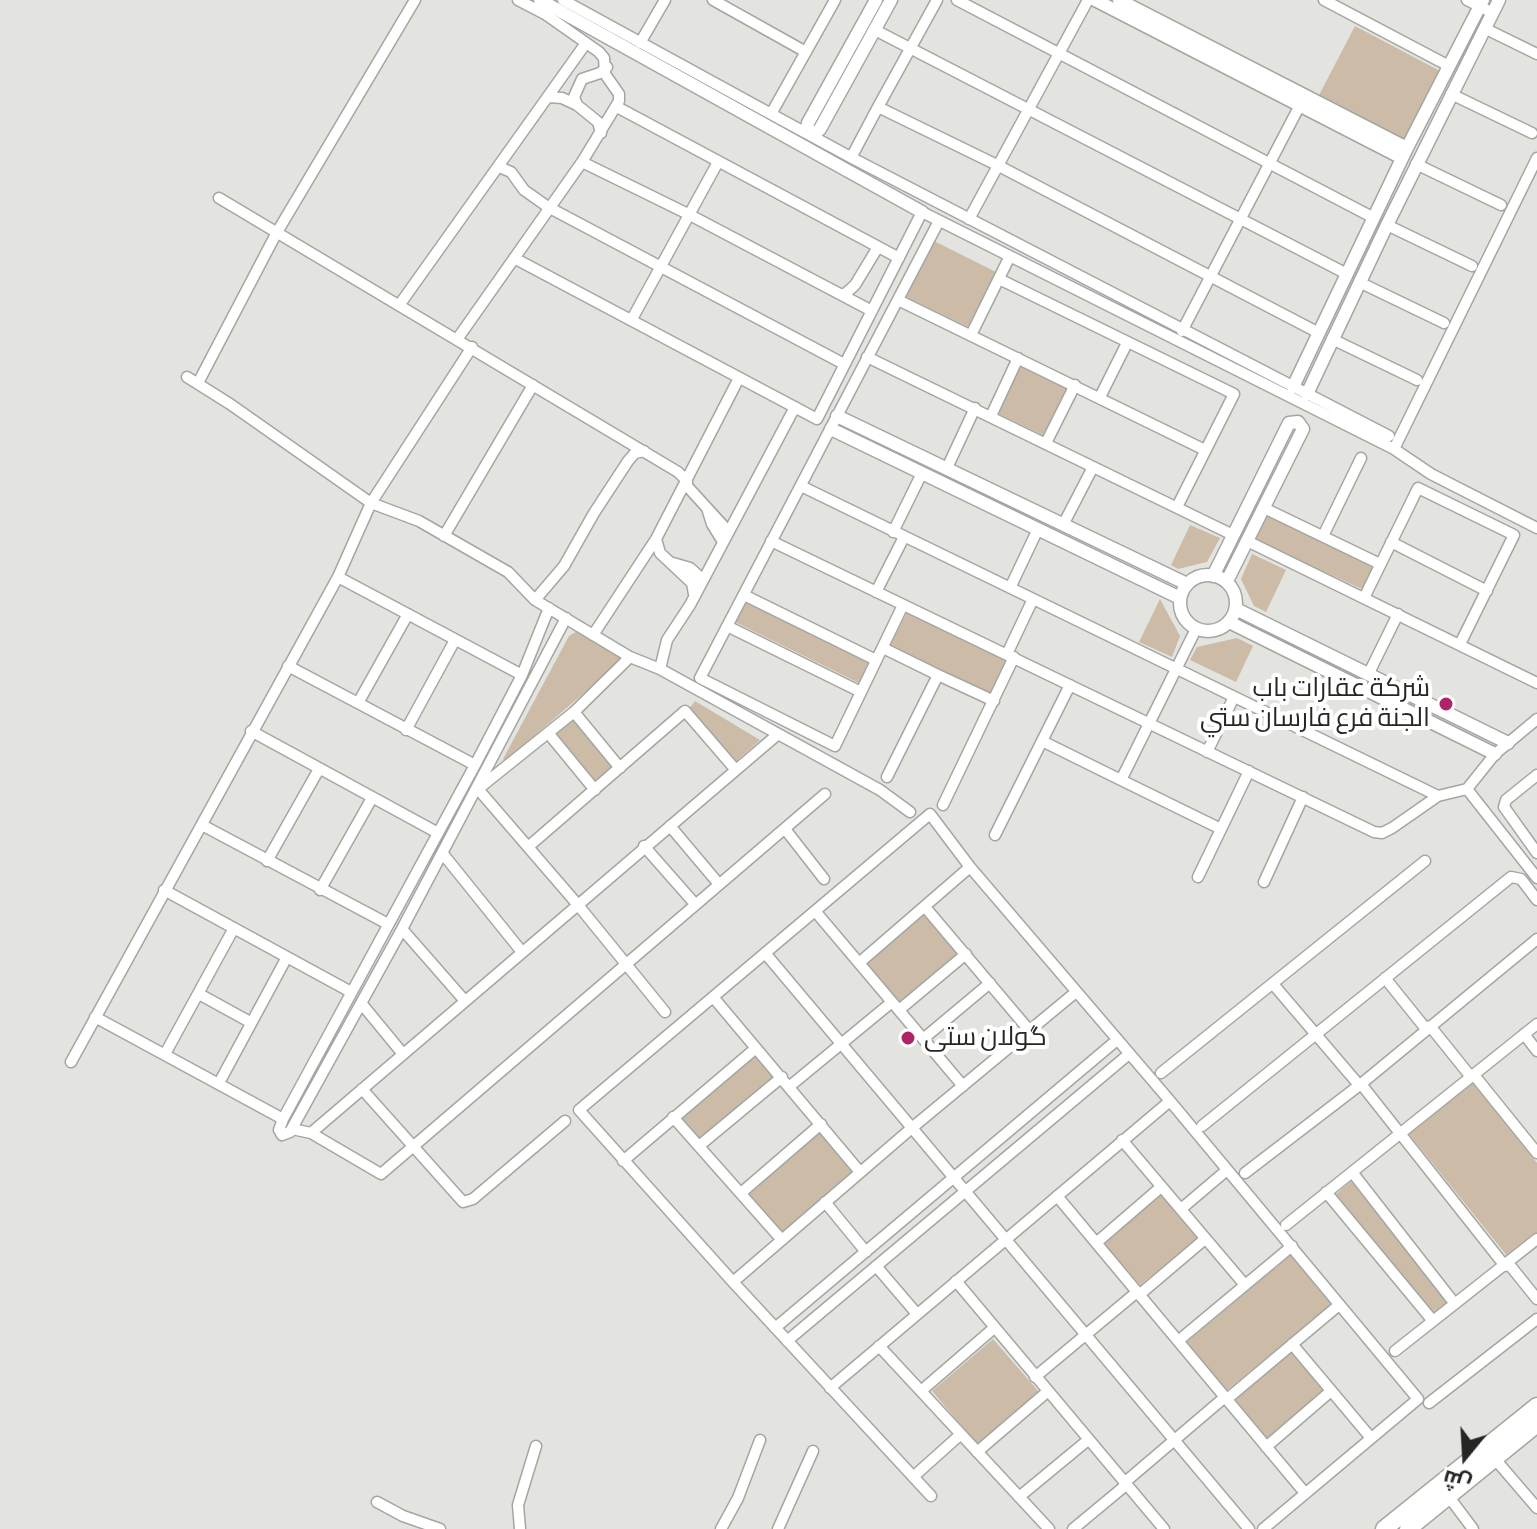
<!DOCTYPE html>
<html>
<head>
<meta charset="utf-8">
<style>
	body { margin:0 }
	#map { position:relative; width:1537px; height:1529px; overflow:hidden; background:#e3e4df; font-family:"Sofia Sans Condensed",Cairo,sans-serif }
	canvas { display:block }
	.north { position:absolute; left:1425px; top:1417px; width:80px; height:80px; -webkit-text-stroke:6px #fff; paint-order:stroke; rotate:198deg; font-size:22px; font-weight:700; line-height:32px; text-align:center; color:#262725 }
	.north::after { content:''; display:block; margin:auto; width:28px; height:36px; background:#262725; clip-path:polygon(50% 0,100% 100%,50% 72%,0 100%) }
</style>
</head>
<body>
<div id="map">
<canvas width="1537" height="1529"></canvas>
<div class="north">ش</div>
</div>
<script>
const ctx = document.querySelector('canvas').getContext('2d');
ctx.lineJoin = 'round';
function fill(path, color) { ctx.fillStyle = color; ctx.fill(path, 'evenodd'); }
const toPath = rows => new Path2D(rows.map(r => 'M' + r).join(''));
function stroke(path, color, width, dash) { ctx.strokeStyle = color; ctx.lineWidth = width; ctx.lineCap = dash ? 'butt' : 'round'; ctx.setLineDash(dash || []); ctx.stroke(path); }
function write(font, color, halo, rows, align = 'center') {
  ctx.font = font + ' "Sofia Sans Condensed",Cairo,sans-serif'; ctx.lineWidth = 8; ctx.setLineDash([]); ctx.textBaseline = 'middle'; ctx.strokeStyle = halo; ctx.fillStyle = color; for (const [text, x, y, turn = 0] of rows) {
    ctx.save(); ctx.translate(x, y); ctx.rotate((+turn || 0) * Math.PI / 180); ctx.textAlign = isNaN(turn) ? turn : align; if (halo) ctx.strokeText(text, 0, 0); ctx.fillText(text, 0, 0); ctx.restore();
  }
}
fill(toPath([
	[1355,26,1440,71,1404,140,1318,97],
	[934,241,996,272,968,327,906,297],
	[1020,365,1068,389,1044,436,997,413],
	[1268,514,1374,566,1362,589,1257,541,1255,538,1266,515],
	[1190,525,1220,538,1207,562,1178,569,1171,565],
	[1252,554,1286,570,1266,612,1254,606,1241,579],
	[1160,599,1180,636,1172,657,1139,642],
	[746,600,870,660,859,683,735,622],
	[907,612,1008,660,991,694,890,646],
	[581,629,628,655,505,761,503,759,569,636],
	[1237,638,1253,646,1236,682,1190,660,1197,647],
	[695,701,760,740,735,762,689,709],
	[572,719,613,768,596,782,555,733],
	[924,912,959,953,900,1002,865,961],
	[757,1053,776,1076,699,1141,680,1118],
	[1473,1082,1537,1163,1537,1234,1508,1257,1409,1134],
	[820,1132,854,1173,782,1234,747,1194],
	[1351,1181,1450,1304,1434,1318,1335,1195],
	[1162,1193,1199,1237,1140,1285,1103,1243],
	[1292,1254,1332,1304,1227,1390,1187,1342],
	[993,1339,1039,1392,977,1444,932,1391],
	[1292,1351,1326,1391,1266,1440,1233,1400]
]), '#ccbba7');
const minor = toPath([
	[563,0,771,114],
	[713,0,806,52],
	[835,0,771,114,854,159],
	[937,0,878,107,852,156,854,159,1389,436],
	[957,0,1374,218],
	[1324,0,1449,66],
	[1467,0,1487,10],
	[1486,29,1537,54],
	[875,30,1347,274],
	[640,43,665,0],
	[1451,94,1532,133],
	[548,97,562,98,577,105],
	[617,107,899,258],
	[878,107,997,165,1319,333],
	[601,133,598,122,577,105,574,97,582,79,600,73,607,67],
	[582,162,688,214,872,311],
	[1416,164,1501,205],
	[499,167,511,172,524,190,548,207,844,364],
	[219,198,678,472,687,481,687,486,728,531],
	[969,219,1088,0],
	[1387,225,1472,266],
	[514,258,817,419,922,212,1394,449,1431,474,1537,528],
	[999,279,1234,394,1177,507],
	[1359,282,1444,323],
	[840,294,845,294,855,285,878,247],
	[898,300,1205,450],
	[400,304,586,43],
	[632,319,718,162],
	[1182,331,1299,107],
	[971,335,1009,258],
	[458,338,582,162,619,101,619,94,605,74,604,58,599,52,545,14,518,0],
	[1332,339,1417,380],
	[867,357,1233,535],
	[187,377,230,404,371,503,419,521,508,572,535,600,630,657,660,669,667,640,690,605,795,407],
	[198,383,276,234,415,0],
	[1100,397,1127,343],
	[991,416,1018,358],
	[1046,443,1075,385],
	[1394,449,1537,158],
	[947,468,975,408],
	[801,486,1438,796],
	[707,508,712,524,723,542],
	[1264,508,1380,564],
	[1063,525,1093,467],
	[893,532,922,473],
	[444,536,533,385],
	[1323,536,1361,458],
	[656,539,660,553,692,583,694,594],
	[771,541,1374,832,1382,833,1392,828,1438,796,1467,789,1495,754,1537,719],
	[1247,541,1537,683],
	[1391,542,1487,591],
	[673,563,690,568,700,577,701,584],
	[338,577,522,675],
	[1010,588,1038,529],
	[876,592,904,537],
	[744,595,876,660],
	[1364,598,1418,488,1514,535,1460,644],
	[535,600,564,566,594,513,628,461,635,453,644,451],
	[903,605,835,746,700,678,939,221],
	[549,608,522,675,475,765,283,1119,279,1130,282,1135,290,1132,402,929,566,618],
	[727,626,861,692],
	[593,635,656,539,739,378],
	[883,648,938,675,887,777],
	[1007,654,1033,599],
	[630,657,574,712,478,789,578,905,665,1012],
	[288,666,475,765],
	[660,669,880,790,910,812],
	[938,675,994,701],
	[1368,675,1398,614],
	[358,703,408,614],
	[574,712,620,768],
	[406,730,455,640],
	[251,731,438,833],
	[549,734,595,790],
	[1042,741,1121,780,1196,629],
	[1207,752,1234,697],
	[1537,775,1506,800,1504,807,1537,853],
	[1121,780,1221,829],
	[1467,789,1537,878],
	[943,805,1014,657],
	[202,825,388,924],
	[670,826,718,883],
	[785,829,824,879],
	[995,835,1070,685],
	[644,846,695,904],
	[528,847,685,711,735,769],
	[443,854,522,952],
	[267,861,319,769],
	[1198,877,1249,771],
	[1264,882,1303,797],
	[164,890,351,992],
	[320,890,372,798],
	[925,907,1029,1030],
	[815,911,963,1086],
	[402,929,465,1001],
	[765,953,1249,1529],
	[859,963,970,867],
	[1385,978,1426,1029],
	[1273,984,1359,1085],
	[199,994,250,1022],
	[713,997,860,1172],
	[361,1003,403,1054],
	[899,1010,966,954],
	[95,1017,283,1119],
	[1430,1026,1471,1077],
	[1524,1034,1537,1051],
	[923,1039,990,983],
	[165,1054,234,928],
	[71,1062,338,577,371,503,472,347],
	[1161,1073,1425,861],
	[1474,1075,1537,1153],
	[219,1083,287,957],
	[1361,1084,1505,1266],
	[790,1086,892,1002],
	[362,1089,463,1202,473,1199,565,1121],
	[673,1117,781,1239],
	[1202,1126,1511,877,1521,879,1537,900],
	[292,1129,311,1133,381,1174,825,794],
	[311,1133,777,735],
	[1122,1140,1245,1285],
	[699,1146,782,1077],
	[623,1161,756,1048],
	[1352,1172,1455,1304],
	[1245,1173,1361,1084,1537,939],
	[1326,1192,1433,1321],
	[741,1193,821,1124],
	[1057,1196,1305,1493],
	[825,1202,866,1252],
	[1181,1209,1227,1170],
	[1286,1225,1537,1024],
	[1096,1243,1161,1187],
	[1508,1263,1537,1299],
	[876,1266,917,1314],
	[956,1281,1164,1529],
	[733,1282,913,1127,1076,992],
	[1139,1295,1205,1239],
	[775,1328,1117,1040],
	[787,1341,1129,1054],
	[1178,1341,1292,1246],
	[1292,1344,1371,1438],
	[879,1346,1049,1529],
	[1395,1351,1537,1239],
	[1035,1377,1137,1292],
	[830,1388,1170,1101],
	[921,1391,994,1328],
	[1227,1399,1339,1305],
	[1429,1403,1537,1319],
	[1266,1447,1331,1391],
	[977,1452,1047,1392],
	[1495,1459,1537,1508],
	[913,1477,961,1434],
	[1124,1483,1225,1397],
	[931,1496,733,1282,579,1110,930,814,970,867,1170,1101,1418,1399,1263,1529],
	[1019,1497,1088,1440],
	[1449,1497,1473,1529],
	[377,1502,403,1516,440,1529],
	[520,1529,518,1505,536,1446],
	[721,1529,738,1498,760,1440],
	[778,1529,813,1451],
	[1073,1529,1126,1485]
]);
const tertiary = toPath([
	[540,0,922,212],
	[876,0,808,123,807,127,811,132,816,133,820,129,891,0],
	[1095,0,1402,158],
	[1119,0,1407,148],
	[1293,387,1407,148,1483,0],
	[1307,394,1387,225,1499,0],
	[837,416,1187,584],
	[831,429,1180,598],
	'1180 603a28 28 0 1 1 56 0a28 28 0 1 1-56 0Z',
	[1213,576,1289,423,1298,422,1303,429,1227,581],
	[1236,609,1508,743],
	[1229,622,1495,754]
]);
const primary = toPath([
	[1384,1529,1537,1406],
	[1408,1529,1537,1424]
]);
stroke(minor, '#a4a6a1', 13);
stroke(tertiary, '#a4a6a1', 15);
stroke(primary, '#a4a6a1', 19);
stroke(minor, '#fff', 10);
stroke(tertiary, '#fff', 12);
stroke(primary, '#fff', 16);
for (const [x, y, r, color] of [
	[1446,704,8,"#ae2464"],
	[908,1038,8,"#ae2464"]
]) { const dot = new Path2D(); dot.arc(x, y, r, 0, 2 * Math.PI); ctx.fillStyle = color; ctx.fill(dot); stroke(dot, '#fff', 3); }
write('26px', '#262725', '#fff', [
	["شرکة عقارات باب",1430,689],
	["الجنة فرع فارسان ستي",1430,719],
	["گولان ستی",924,1038,"left"]
], 'right');
</script>
</body>
</html>
